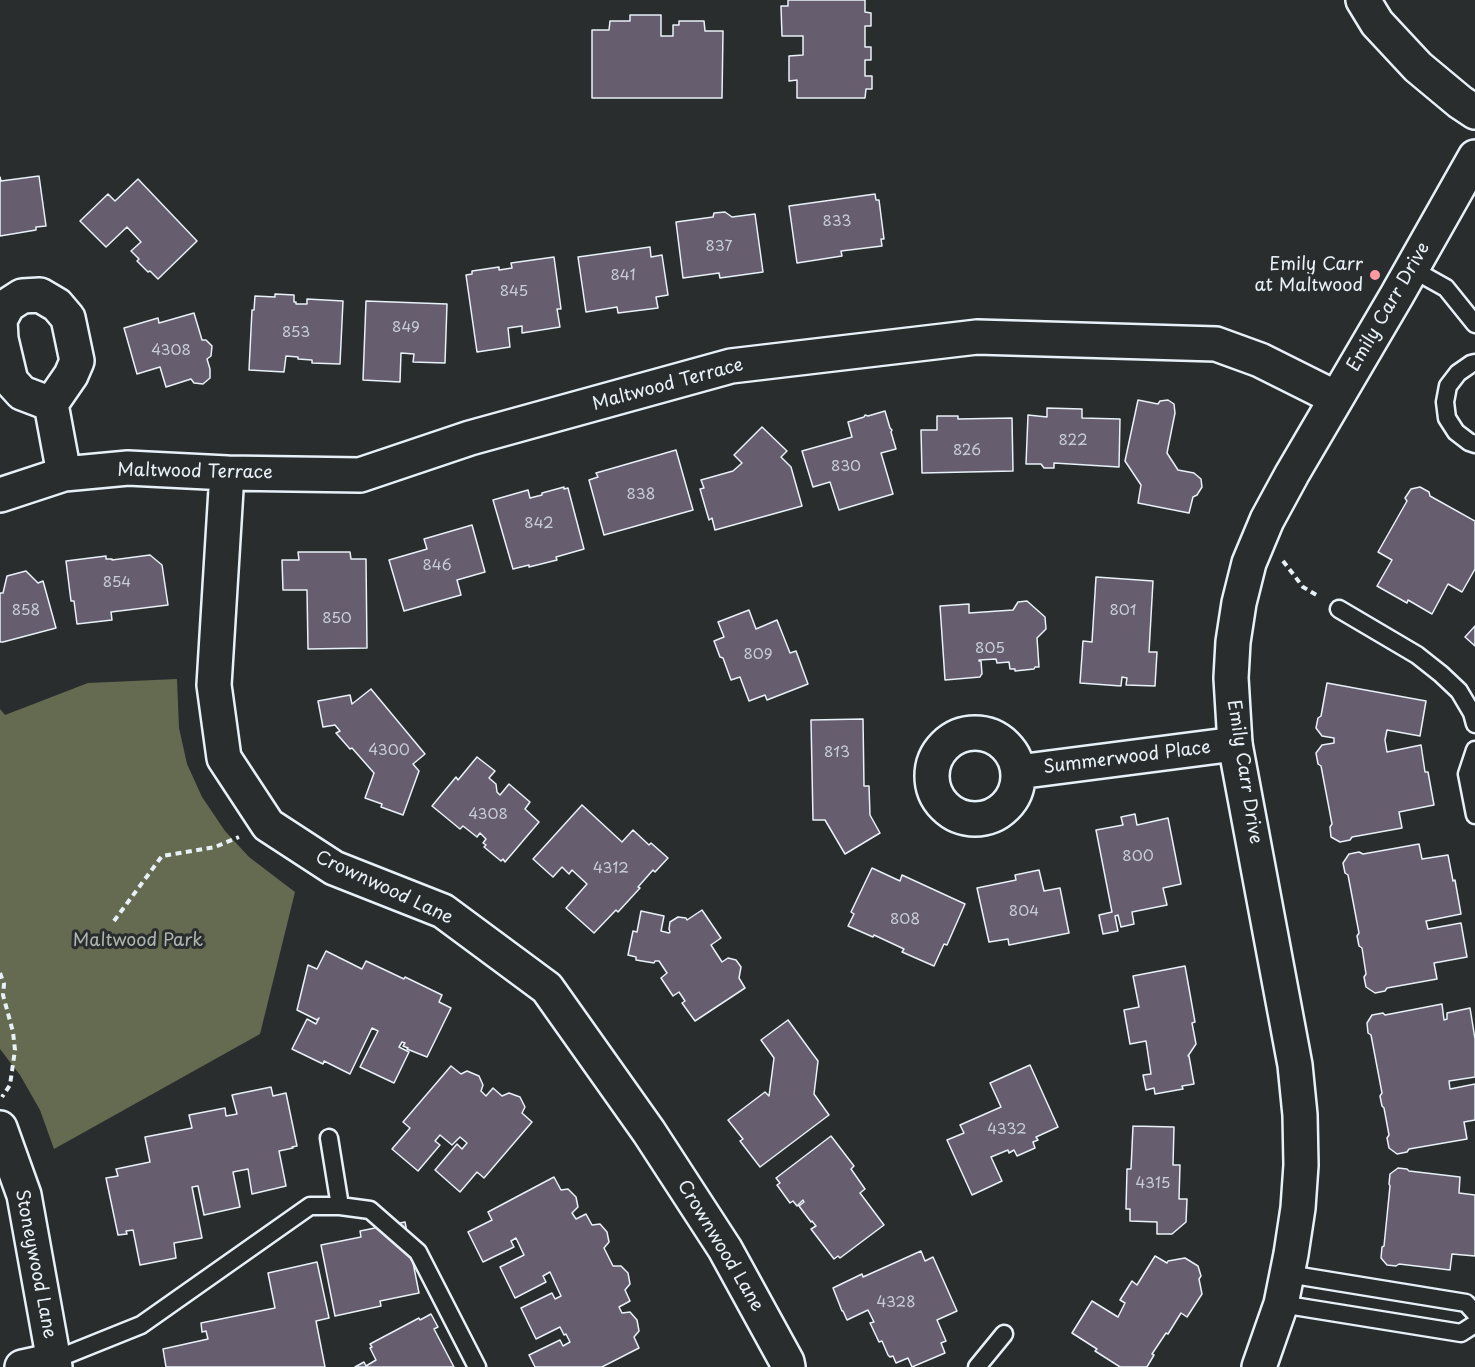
<!DOCTYPE html>
<html>
<head>
<meta charset="utf-8">
<style>
	body { margin:0 }
	canvas { display:block; background:#2a2d2e }
</style>
</head>
<body>
<canvas width="1475" height="1367"></canvas>
<script>
const ctx = document.querySelector('canvas').getContext('2d');
ctx.lineJoin = 'round';
function fill(path, color) { ctx.fillStyle = color; ctx.fill(path, 'evenodd'); }
const toPath = rows => new Path2D(rows.map(r => 'M' + r).join(''));
function stroke(path, color, width, dash) { ctx.strokeStyle = color; ctx.lineWidth = width; ctx.lineCap = dash ? 'butt' : 'round'; ctx.setLineDash(dash || []); ctx.stroke(path); }
function write(font, color, halo, rows, align = 'center') {
  ctx.font = font + ' "Playpen Sans",sans-serif'; ctx.lineWidth = 6; ctx.setLineDash([]); ctx.textBaseline = 'middle'; ctx.strokeStyle = halo; ctx.fillStyle = color; for (const [text, x, y, turn = 0] of rows) {
    ctx.save(); ctx.translate(x, y); ctx.rotate((+turn || 0) * Math.PI / 180); ctx.textAlign = isNaN(turn) ? turn : align; if (halo) ctx.strokeText(text, 0, 0); ctx.fillText(text, 0, 0); ctx.restore();
  }
}
fill(toPath([
	[177,679,179,728,187,764,202,797,225,831,249,857,295,892,260,1034,54,1149,40,1110,20,1075,0,1049,0,709,5,715,88,683]
]), '#656b51');
const building = toPath([
	[788,0,865,0,865,12,871,13,871,26,865,26,865,47,871,47,871,60,865,60,865,76,872,76,872,89,866,89,865,98,797,98,797,80,789,81,789,56,803,55,803,36,782,36,781,6,788,6,788,0],
	[630,15,661,15,661,36,673,36,673,25,679,25,679,21,704,21,705,31,723,31,722,98,592,98,592,30,609,30,610,21,630,21,630,15],
	[39,176,46,226,36,227,36,230,0,236,0,177,1,181,39,176],
	[138,179,197,241,158,279,150,271,148,272,137,261,139,259,131,251,141,242,127,227,106,247,80,221,108,194,115,201,138,179],
	[875,194,876,200,879,200,884,239,881,239,882,246,841,251,842,256,797,263,789,206,875,194],
	[725,212,732,217,755,214,763,272,720,278,719,273,683,278,676,222,713,217,714,213,725,212],
	[650,247,651,257,662,255,668,295,656,297,658,308,618,313,617,307,586,312,578,257,650,247],
	[554,257,561,309,557,309,560,327,522,333,522,326,508,328,510,347,477,352,466,275,472,274,472,271,499,267,499,270,512,268,511,263,554,257],
	[275,294,294,295,294,302,296,302,296,304,307,304,307,299,343,301,340,364,312,363,312,360,298,359,298,357,286,356,284,372,249,370,252,310,254,310,255,296,275,297,275,294],
	[366,301,447,304,445,363,413,362,414,354,401,353,400,382,363,380,366,301],
	[194,313,202,340,206,340,212,346,211,356,207,359,210,369,210,378,203,384,194,383,191,379,166,387,160,367,137,374,124,328,158,318,159,323,194,313],
	[1138,400,1158,404,1160,401,1168,400,1174,404,1175,413,1167,453,1178,470,1194,473,1201,479,1202,487,1197,495,1193,497,1189,513,1138,503,1141,485,1125,461,1138,400],
	[1047,408,1082,409,1082,418,1120,419,1119,467,1054,463,1054,468,1044,468,1041,464,1026,464,1028,415,1047,417,1047,408],
	[885,411,890,428,892,430,891,432,896,449,881,453,893,494,839,510,830,482,813,487,802,451,852,437,848,422,864,417,865,415,868,416,885,411],
	[937,416,958,416,958,419,1012,418,1013,471,922,473,921,430,937,430,937,416],
	[762,427,787,451,781,457,791,467,802,506,715,530,712,518,709,520,700,489,704,488,701,480,733,471,742,463,734,455,762,427],
	[676,450,693,510,604,535,589,480,598,477,596,473,676,450],
	[564,487,564,489,568,488,584,549,556,557,557,560,529,567,529,565,513,569,493,500,528,490,530,498,542,495,542,493,564,487],
	[1420,487,1429,492,1430,496,1475,521,1475,569,1462,592,1448,584,1432,614,1408,600,1407,603,1377,586,1392,560,1378,552,1407,501,1405,498,1411,489,1420,487],
	[472,525,485,572,457,580,461,595,404,611,389,560,427,549,424,539,472,525],
	[298,552,350,552,351,559,366,559,367,648,308,649,307,590,283,590,282,560,299,560,298,552],
	[150,555,162,565,168,605,111,612,112,620,77,624,74,601,71,601,66,561,106,556,106,559,112,559,112,560,150,555],
	[26,571,38,583,43,581,56,628,3,642,0,642,0,593,3,593,7,576,26,571],
	[1096,577,1153,581,1149,652,1157,652,1155,686,1126,685,1127,678,1122,677,1121,686,1080,683,1083,641,1092,642,1096,577],
	[1027,601,1045,617,1046,629,1037,638,1039,667,1035,667,1034,669,1015,671,1015,669,1010,669,1009,662,997,663,996,659,979,660,979,661,981,661,982,674,981,675,980,677,945,680,940,606,969,604,969,613,1013,610,1018,602,1027,601],
	[749,610,756,629,777,620,790,653,796,651,808,684,767,700,765,695,749,701,740,677,731,680,723,658,720,657,714,641,724,637,718,622,749,610],
	[1475,626,1475,646,1465,637,1475,626],
	[1327,683,1426,701,1420,736,1387,730,1385,740,1387,752,1421,745,1425,772,1428,772,1434,805,1399,812,1402,828,1352,837,1350,840,1340,842,1331,837,1330,827,1332,824,1321,766,1318,764,1316,753,1322,745,1334,743,1334,738,1322,736,1316,728,1318,718,1321,716,1327,683],
	[371,689,425,754,413,764,419,771,403,815,381,807,382,804,365,798,374,773,352,748,350,749,336,733,340,731,335,725,323,727,318,701,350,695,352,704,371,689],
	[863,719,864,786,869,786,870,815,880,833,845,854,825,820,813,820,811,720,863,719],
	[477,757,495,771,489,778,496,784,497,792,500,795,509,784,530,802,525,809,539,822,505,862,503,859,501,861,484,847,486,845,483,843,486,839,480,833,477,837,463,826,460,829,432,806,456,777,458,780,477,757],
	[582,805,622,842,633,830,649,845,651,843,668,858,655,872,653,870,638,887,640,888,618,912,616,910,594,933,566,908,587,884,572,870,569,874,562,867,553,877,533,859,582,805],
	[1135,814,1137,825,1168,818,1181,884,1163,888,1167,905,1132,912,1134,924,1121,927,1118,915,1115,916,1118,931,1103,934,1099,915,1112,912,1096,830,1123,825,1121,817,1135,814],
	[1419,844,1422,859,1448,855,1453,881,1455,880,1461,914,1426,921,1428,929,1461,923,1467,957,1434,963,1437,979,1387,988,1385,991,1375,993,1366,987,1364,977,1366,974,1362,948,1359,946,1357,936,1359,933,1348,875,1345,873,1343,863,1349,854,1359,852,1363,854,1419,844],
	[872,868,900,881,902,875,965,904,947,945,944,944,934,966,902,952,904,949,874,935,873,937,848,926,854,914,851,912,872,868],
	[1039,870,1044,891,1060,888,1069,933,1009,945,1008,939,989,942,977,888,1016,880,1015,875,1039,870],
	[702,910,721,938,711,945,722,962,728,958,736,960,741,967,739,978,745,988,695,1021,682,1003,685,1001,679,992,673,996,661,978,667,973,659,961,655,961,654,963,636,960,636,957,628,955,633,931,637,932,641,911,664,916,661,931,669,933,670,932,669,929,670,922,678,917,686,918,687,920,702,910],
	[326,951,362,969,366,961,404,979,405,977,442,995,439,1002,451,1008,427,1057,407,1049,408,1048,403,1046,405,1043,402,1042,399,1047,409,1052,394,1083,360,1067,378,1031,372,1028,350,1074,324,1061,323,1064,292,1049,307,1019,316,1024,319,1018,317,1020,297,1010,308,965,317,969,326,951],
	[1185,966,1195,1022,1192,1023,1196,1044,1188,1056,1189,1056,1194,1084,1182,1086,1183,1089,1155,1094,1154,1088,1146,1090,1143,1075,1151,1074,1146,1041,1130,1044,1124,1010,1139,1007,1133,976,1185,966],
	[1442,1004,1444,1020,1447,1019,1447,1013,1470,1008,1475,1039,1475,1077,1449,1081,1450,1089,1475,1084,1475,1120,1464,1122,1467,1139,1409,1149,1407,1152,1397,1154,1389,1148,1387,1138,1389,1135,1384,1108,1382,1106,1380,1096,1382,1093,1371,1035,1368,1033,1367,1023,1372,1015,1383,1013,1385,1015,1442,1004],
	[788,1020,818,1061,814,1094,829,1115,760,1167,740,1141,743,1139,728,1120,765,1092,769,1096,774,1058,761,1040,788,1020],
	[1030,1065,1058,1127,1036,1137,1038,1140,1033,1142,1035,1148,1017,1156,1014,1150,1009,1153,1008,1150,991,1157,1002,1181,972,1195,947,1140,964,1133,960,1125,1001,1107,990,1083,1030,1065],
	[451,1066,461,1074,467,1071,479,1076,483,1085,481,1091,486,1096,493,1088,502,1096,509,1093,520,1097,525,1107,522,1113,532,1122,484,1178,477,1172,460,1192,435,1170,457,1144,462,1149,467,1143,460,1137,452,1145,440,1135,435,1141,440,1145,418,1171,392,1149,410,1128,403,1122,451,1066],
	[271,1087,273,1096,286,1093,297,1146,292,1147,293,1148,279,1151,286,1186,252,1194,248,1169,233,1172,240,1207,204,1215,198,1186,192,1187,202,1238,174,1243,176,1258,140,1265,133,1230,126,1231,127,1234,118,1235,106,1178,118,1176,116,1169,150,1162,145,1137,192,1128,189,1115,225,1108,226,1116,237,1114,232,1095,271,1087],
	[1133,1126,1174,1127,1173,1165,1180,1165,1179,1199,1187,1199,1186,1222,1172,1234,1157,1234,1157,1222,1130,1221,1130,1209,1126,1209,1127,1169,1131,1169,1133,1126],
	[831,1136,854,1166,851,1169,865,1189,860,1193,884,1225,840,1258,838,1256,834,1259,811,1229,816,1226,812,1221,811,1222,799,1206,804,1202,803,1200,797,1206,793,1201,790,1203,777,1185,780,1183,776,1178,831,1136],
	[1398,1168,1407,1169,1409,1171,1460,1177,1459,1193,1475,1195,1475,1256,1452,1254,1450,1270,1399,1264,1396,1266,1387,1265,1381,1258,1382,1247,1384,1246,1390,1186,1389,1184,1390,1174,1398,1168],
	[554,1177,561,1190,568,1189,576,1197,578,1207,572,1213,576,1219,586,1214,592,1225,600,1224,607,1232,609,1242,604,1248,613,1266,621,1266,628,1273,630,1284,625,1290,630,1301,619,1307,622,1313,630,1312,637,1320,639,1331,634,1337,639,1348,602,1367,535,1367,529,1355,560,1340,563,1346,570,1342,566,1334,564,1335,560,1327,536,1339,521,1308,552,1293,555,1299,561,1296,550,1272,543,1276,546,1282,515,1298,500,1267,524,1255,516,1238,511,1241,514,1247,483,1262,468,1232,492,1220,488,1212,554,1177],
	[405,1222,419,1293,380,1301,381,1306,335,1316,321,1245,361,1237,360,1231,405,1222],
	[921,1251,925,1261,933,1257,957,1311,937,1320,946,1341,941,1343,945,1353,912,1367,908,1358,896,1363,893,1356,890,1357,888,1355,882,1341,879,1342,870,1323,874,1322,868,1310,847,1320,843,1311,842,1311,833,1288,862,1274,863,1277,921,1251],
	[1155,1256,1167,1263,1168,1261,1185,1258,1198,1266,1201,1276,1199,1279,1202,1294,1187,1317,1181,1313,1168,1334,1166,1333,1152,1354,1154,1355,1147,1367,1120,1367,1095,1351,1097,1349,1072,1333,1092,1301,1118,1317,1125,1303,1120,1300,1132,1281,1137,1285,1155,1256],
	[317,1262,329,1318,316,1321,325,1367,166,1367,163,1349,208,1339,206,1331,202,1332,201,1323,275,1308,268,1273,317,1262],
	[431,1314,438,1327,434,1329,454,1367,355,1367,364,1362,366,1366,376,1360,370,1348,372,1347,370,1344,419,1318,420,1320,431,1314]
]);
fill(building, '#665e6f');
stroke(building, '#e8f1f8', 1.5);
const lane = toPath([
	[1412,269,1446,288,1475,324],
	[1475,363,1471,364,1458,373,1448,386,1445,402,1447,418,1456,432,1469,442,1475,444],
	[1339,609,1417,655,1441,674,1459,691,1472,713,1475,724],
	[1475,750,1467,774,1475,815],
	[329,1138,340,1206],
	[1288,1274,1466,1303,1475,1313],
	[1281,1304,1461,1333,1475,1324],
	[54,1360,141,1325,310,1206,340,1206,370,1210,418,1252,477,1367],
	[977,1367,1004,1334]
]);
const street = toPath([
	[51,404,22,393,11,381,1,339,0,320,8,305,22,296,40,295,57,305,68,318,77,361,71,375,51,404,64,474],
	[227,473,214,685,224,758,268,825,334,868,443,911,547,988,649,1132,725,1249,787,1362,788,1367],
	[0,495,64,474,128,468,227,473,360,475,470,438,731,366,977,337,1216,344,1260,360,1336,398],
	'932 776a43 43 0 1 1 86 0a43 43 0 1 1-86 0Z',
	[1018,772,1235,744],
	[0,1128,24,1195,55,1367],
	[22,1367,54,1360]
]);
const secondary = toPath([
	[1363,0,1377,23,1418,67,1460,102,1475,112],
	[1259,1367,1281,1304,1291,1254,1298,1208,1301,1165,1300,1115,1295,1065,1235,744,1231,678,1233,642,1239,603,1249,563,1267,520,1292,474,1397,295,1475,157]
]);
stroke(lane, '#e8f1f8', 21);
stroke(street, '#e8f1f8', 38);
stroke(secondary, '#e8f1f8', 38);
stroke(toPath([
	[1283,561,1303,587,1320,597],
	[114,921,162,856,215,847,239,837],
	[0,973,4,984,3,995,13,1032,15,1050,10,1085,2,1097]
]), '#e8f1f8', 4, [6, 4.5]);
stroke(lane, '#2a2d2e', 16);
stroke(street, '#2a2d2e', 33);
stroke(secondary, '#2a2d2e', 33);
for (const [x, y, r, color] of [
	[1375,275,6,"#ff9aa2"]
]) { const dot = new Path2D(); dot.arc(x, y, r, 0, 2 * Math.PI); ctx.fillStyle = color; ctx.fill(dot); stroke(dot, '#2a2d2e', 2); }
write('15px', '#c8ccd6', null, [
	["833",837,222],
	["837",719,247],
	["841",623,276],
	["845",514,292],
	["849",406,328],
	["853",296,333],
	["4308",171,351],
	["822",1073,441],
	["826",967,451],
	["830",846,467],
	["838",641,495],
	["842",539,524],
	["846",437,566],
	["854",117,583],
	["858",26,611],
	["801",1123,611],
	["850",337,619],
	["805",990,649],
	["809",758,655],
	["4300",389,751],
	["813",837,753],
	["4308",488,815],
	["800",1138,857],
	["4312",611,869],
	["804",1024,912],
	["808",905,920],
	["4332",1007,1130],
	["4315",1153,1184],
	["4328",896,1303]
]);
write('18px', '#e8f1f8', '#2a2d2e', [
	["Emily Carr",1363,265],
	["at Maltwood",1363,286]
], 'right');
write('18px', '#e8f1f8', '#2a2d2e', [
	["Emily Carr Drive",1389,307,-60],
	["Maltwood Terrace",668,385,-15],
	["Maltwood Terrace",195,472,1],
	["Summerwood Place",1127,758,-7],
	["Emily Carr Drive",1244,772,81],
	["Crownwood Lane",384,888,25],
	["Crownwood Lane",720,1246,59],
	["Stoneywood Lane",35,1264,79]
]);
write('18px', '#adb5ad', '#2a2d2e', [
	["Maltwood Park",138,941]
]);
</script>
</body>
</html>
